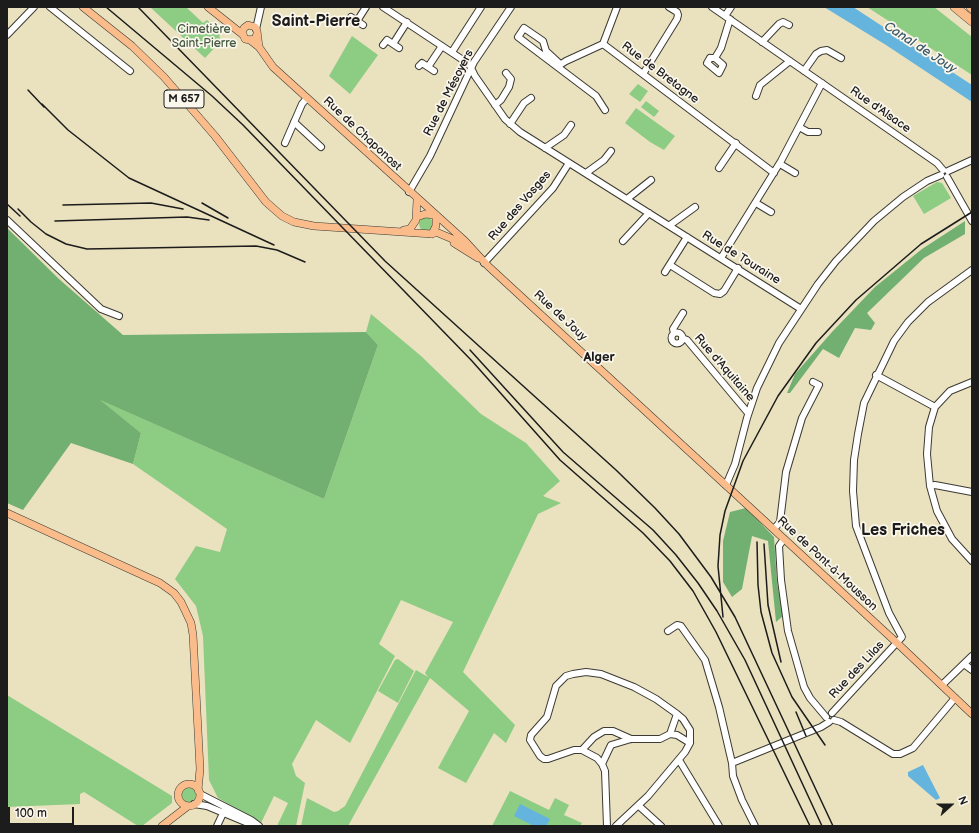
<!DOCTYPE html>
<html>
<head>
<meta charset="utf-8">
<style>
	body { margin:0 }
	#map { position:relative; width:979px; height:833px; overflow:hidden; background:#eae1bf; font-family:"Balsamiq Sans",sans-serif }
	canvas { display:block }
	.frame { position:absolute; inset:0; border:8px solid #1c1c1c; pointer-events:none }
	.north { position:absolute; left:931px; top:785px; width:40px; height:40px; -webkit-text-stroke:3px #fbf7ec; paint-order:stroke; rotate:69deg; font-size:11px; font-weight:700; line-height:16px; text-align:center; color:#1c1c1c }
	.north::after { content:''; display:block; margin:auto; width:14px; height:18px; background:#1c1c1c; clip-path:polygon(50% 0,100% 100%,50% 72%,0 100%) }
	.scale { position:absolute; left:8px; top:807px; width:66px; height:18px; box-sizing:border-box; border:2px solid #1c1c1c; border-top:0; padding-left:5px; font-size:12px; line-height:14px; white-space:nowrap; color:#1c1c1c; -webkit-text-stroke:3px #fbf7ec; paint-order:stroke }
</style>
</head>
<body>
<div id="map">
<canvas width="979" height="833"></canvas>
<div class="frame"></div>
<div class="north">N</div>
<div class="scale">100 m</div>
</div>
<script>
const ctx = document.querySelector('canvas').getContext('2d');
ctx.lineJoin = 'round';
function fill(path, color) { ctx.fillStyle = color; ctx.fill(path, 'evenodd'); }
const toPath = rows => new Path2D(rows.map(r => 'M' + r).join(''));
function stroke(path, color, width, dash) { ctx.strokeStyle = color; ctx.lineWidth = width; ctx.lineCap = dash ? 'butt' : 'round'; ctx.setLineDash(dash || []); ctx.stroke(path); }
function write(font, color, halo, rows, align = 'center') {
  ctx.font = font + ' "Balsamiq Sans",sans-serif'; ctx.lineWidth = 3.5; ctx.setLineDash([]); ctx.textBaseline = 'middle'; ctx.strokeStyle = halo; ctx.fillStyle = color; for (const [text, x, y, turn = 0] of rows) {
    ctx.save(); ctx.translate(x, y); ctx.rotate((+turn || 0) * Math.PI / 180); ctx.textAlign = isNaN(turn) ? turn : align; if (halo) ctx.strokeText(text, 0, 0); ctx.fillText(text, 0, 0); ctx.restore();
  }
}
fill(toPath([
	[150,7,186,7,203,23,207,20,219,31,220,42,205,58],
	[867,7,934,7,972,37,972,75],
	[352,36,378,55,350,94,329,76],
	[638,84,648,91,640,102,629,94],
	[646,101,659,111,654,117,641,107],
	[636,108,675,136,664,150,650,142,625,123],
	[937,182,942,183,951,198,924,214,913,196],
	'419 224a7 7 0 1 1 14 0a7 7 0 1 1-14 0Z',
	[371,314,421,356,481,414,526,443,560,481,543,496,561,503,538,514,463,672,515,725,506,743,494,733,466,783,438,768,469,711,430,678,348,826,301,826,307,798,334,812,338,811,345,806,416,670,428,677,425,673,453,622,401,600,379,644,395,656,350,743,316,720,292,764,296,776,305,783,296,826,277,826,288,803,274,796,261,823,218,798,209,780,203,636,196,606,175,579,196,546,220,552,227,529,133,464,141,433,98,399,324,499,378,345,366,332],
	[398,659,414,671,398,703,378,691,395,660],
	[7,695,172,796,172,803,142,826,138,826,84,792,80,794,80,804,7,807],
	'182 795a7 7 0 1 1 14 0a7 7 0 1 1-14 0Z',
	[510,791,549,810,555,798,569,805,564,815,582,823,580,826,492,826]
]), '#8dcc83');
fill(toPath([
	[965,221,965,234,924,258,867,313,875,323,871,330,855,328,839,358,823,349,790,393,787,393,795,374,832,332,875,287,922,249],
	[7,228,59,279,123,335,366,332,378,345,324,499,100,400,141,433,133,464,71,443,23,510,7,503],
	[746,508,774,537,777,582,783,616,776,622,768,541,752,536,742,589,732,597,723,582,723,541,730,512]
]), '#72b071');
fill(toPath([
	[824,7,853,7,972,85,972,102,886,45],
	[923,765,940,798,936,800,908,776,908,772],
	[520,804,550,819,546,826,534,826,514,816]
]), '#64b4de');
const minor = toPath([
	[50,7,130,71],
	[383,7,469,64,475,76,505,119,520,132,801,309],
	[617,7,603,44,774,173],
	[712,7,937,163,943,170],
	[725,16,731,7],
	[349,20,351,17,363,25],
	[357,21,366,7],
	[256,29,261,7],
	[7,35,34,7],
	[762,42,779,24,783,22,789,25],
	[393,44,407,22],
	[383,45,387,40,399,48],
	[452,52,481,7],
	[710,58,715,58,723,65,719,73,707,63,710,58],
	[715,58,721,48,730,19],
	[560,64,546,51,543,41,524,28,518,37,596,96,605,110],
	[419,66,422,63,434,71],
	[558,66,566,61,603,44],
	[428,67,442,46],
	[804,71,816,54,821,51,827,50,841,58],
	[643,74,677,19,678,15,677,12,669,7],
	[756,96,760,85,790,61],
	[495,105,501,100,509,87,511,79,506,73],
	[294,122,321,147],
	[510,124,524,103,531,98],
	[799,127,808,132,818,132],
	[285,143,302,104,307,98],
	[545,148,564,135,571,125],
	[780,164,795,173],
	[719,168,736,143],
	[948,171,972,160],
	[586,173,604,160,611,151],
	[947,177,972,221],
	[409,192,430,156,474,62,511,7],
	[627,199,651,180],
	[756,203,771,212],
	[7,220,101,309,119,316],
	[670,225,695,207],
	[623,241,649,213],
	[721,258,781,161,822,83],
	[484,263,553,188,569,163],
	[670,265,714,293,720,294,724,291,738,268],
	[665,272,687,237],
	'671.5 338a5.5 5.5 0 1 1 11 0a5.5 5.5 0 1 1-11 0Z',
	[674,333,673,329,683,313],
	[682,338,687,340,748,413],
	[876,375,935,407],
	[972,382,950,391,935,407,929,427,927,454,930,486,937,511,952,539,972,561],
	[726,485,735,464,747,418,757,388,779,343,818,284,836,261,874,221,903,197,927,181,941,175],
	[930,486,935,485,972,492],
	[774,529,780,522,786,472,802,418,819,385,813,382],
	[784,539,779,546,781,580,788,631,804,687,810,698,826,717],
	[668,631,677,625,681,626,705,660,719,707,732,763],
	[964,664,972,670],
	[942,685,972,656],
	[832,713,902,637,889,613,856,526,853,491,854,460,858,434,864,403,894,341,908,322,928,302,972,270],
	[834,720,841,722,893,754,900,754,913,748,955,698],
	[670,734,677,714],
	[582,750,594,737,604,731,613,731,631,739],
	[679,760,719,826],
	[602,764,611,745,631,739,660,739,670,734,677,735,690,743],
	[200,794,251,820,259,826],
	[194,804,207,806,255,826],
	[639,806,661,826],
	[217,826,225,809],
	[607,826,605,771,602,764,597,758,582,750,574,750,548,759,544,759,540,756,530,740,531,735,547,717,556,686,566,676,573,674,586,672,601,674,634,687,656,699,677,714,683,719,690,730,690,743,685,752,648,796,616,826],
	[755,826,742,800,733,776,732,763,821,727,829,722]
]);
const major = toPath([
	[83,7,132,46,164,77,215,136,266,202,282,216,294,222,314,226,432,234,436,232,462,243],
	[208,7,242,34],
	[257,34,255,39,250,40,245,39,242,32,244,28,248,25,255,27,257,31,259,47],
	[250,40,259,47,273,67,465,241,488,266,897,643,972,714],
	[417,217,425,214,436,215],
	[404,230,410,229,416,220,417,200],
	[432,234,436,226,436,215],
	[454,243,478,258],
	[7,513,160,583,174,593,181,602,191,623,193,635,200,769,198,790],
	'178 795a11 11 0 1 1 22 0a11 11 0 1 1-22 0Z',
	[162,826,188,806]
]);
const highway = toPath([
	[955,7,972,21],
	[971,7,972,8]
]);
stroke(minor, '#3b3a34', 8);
stroke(major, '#3b3a34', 8);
stroke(highway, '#3b3a34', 10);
stroke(minor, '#fff', 6);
stroke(major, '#f9bc8a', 7);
stroke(highway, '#f9bc8a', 9);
stroke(toPath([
	[106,7,212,96,243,125,472,361,560,460,643,533,670,561,693,591,716,632,810,826],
	[138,7,385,261,616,470,655,508,679,534,711,577,735,617,833,826],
	[28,90,44,107],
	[42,104,68,130,129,178,274,245],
	[202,203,228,218],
	[7,204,20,216],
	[63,205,151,203,183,209],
	[18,209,31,222,46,234,66,244,87,249,256,246,277,250,305,262],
	[55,221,187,217,209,220],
	[470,350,563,452,653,530,676,555,698,583,717,611,745,660,822,826],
	[757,542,758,585,761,612,772,653,792,697,825,745],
	[764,544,768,605,781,662],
	[723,617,718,566,720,535,725,511,743,461,778,396,816,343,856,300,921,244,972,212],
	[796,712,806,736]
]), '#1c1c1c', 1.5);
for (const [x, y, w] of [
	[184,99,40]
]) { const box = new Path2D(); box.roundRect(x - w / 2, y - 9, w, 18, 3); ctx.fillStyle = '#fbf7ec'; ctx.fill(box); stroke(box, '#1c1c1c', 1); }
write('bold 11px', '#1c1c1c', null, [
	["M 657",184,99]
]);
write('12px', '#445a40', '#fbf7ec', [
	["Cimetière",204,30],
	["Saint-Pierre",204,44]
]);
write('12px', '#1c1c1c', '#fbf7ec', [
	["Rue de Bretagne",660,73,37],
	["Rue de Mésoyers",449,93,-63],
	["Rue d'Alsace",880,110,35],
	["Rue de Chaponost",362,134,43],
	["Rue des Vosges",520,206,-49],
	["Rue de Touraine",741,258,32],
	["Rue de Jouy",560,316,43],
	["Rue d'Aquitaine",724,368,49],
	["Rue de Pont-à-Mousson",827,564,43],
	["Rue des Lilas",857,670,-47]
]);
write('italic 13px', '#39596a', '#fbf7ec', [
	["Canal de Jouy",920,48,33]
]);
write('bold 13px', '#1c1c1c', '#fbf7ec', [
	["Alger",599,358]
]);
write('bold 16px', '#1c1c1c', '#fbf7ec', [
	["Saint-Pierre",316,22],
	["Les Friches",903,531]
]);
</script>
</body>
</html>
